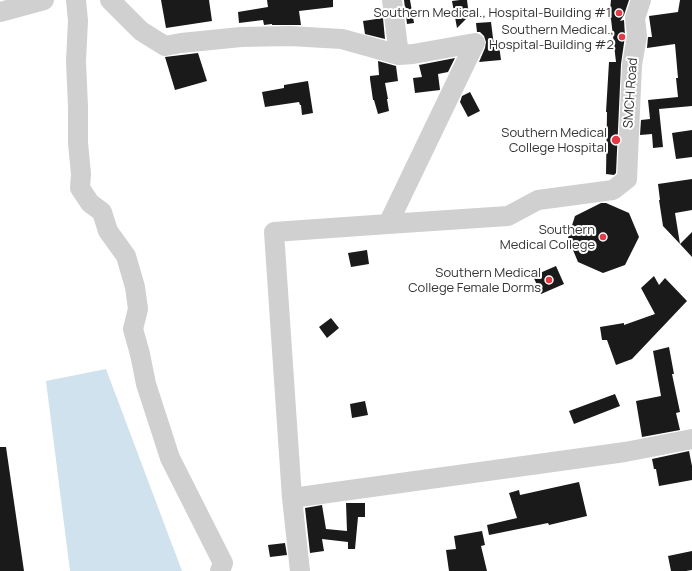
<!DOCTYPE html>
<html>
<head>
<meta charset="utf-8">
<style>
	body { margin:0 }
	canvas { display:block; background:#fff }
</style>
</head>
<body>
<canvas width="692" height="571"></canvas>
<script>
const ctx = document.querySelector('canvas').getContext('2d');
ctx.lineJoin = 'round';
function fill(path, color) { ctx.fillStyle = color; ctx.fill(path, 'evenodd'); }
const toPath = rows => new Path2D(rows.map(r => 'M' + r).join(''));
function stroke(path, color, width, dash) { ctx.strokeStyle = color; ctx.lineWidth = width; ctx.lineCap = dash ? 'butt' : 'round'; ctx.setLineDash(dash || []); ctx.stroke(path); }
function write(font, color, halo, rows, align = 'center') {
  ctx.font = font + ' Manrope,sans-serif'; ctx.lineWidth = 4; ctx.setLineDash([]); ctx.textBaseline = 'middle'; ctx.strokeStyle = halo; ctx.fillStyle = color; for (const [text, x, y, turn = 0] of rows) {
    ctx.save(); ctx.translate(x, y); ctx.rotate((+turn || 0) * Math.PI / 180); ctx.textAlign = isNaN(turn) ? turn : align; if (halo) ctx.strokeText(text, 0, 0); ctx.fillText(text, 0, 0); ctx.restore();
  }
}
fill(toPath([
	[106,369,182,571,70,571,46,381]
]), '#cfe2ee');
fill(toPath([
	[161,0,209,0,212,21,166,28],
	[267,0,333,0,333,7,299,11,301,25,272,25,272,24,264,25,263,20,239,23,238,12,268,7],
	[404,0,410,0,414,23,407,24],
	[460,0,467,0,469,16,457,28,452,1],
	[611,0,629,0,624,15,620,21,624,20,625,36,621,64,616,173,614,175,606,174,607,112,606,112,609,62,616,62,611,19,609,19],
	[680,0,692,0,692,106,659,109,663,147,653,148,652,134,640,135,641,120,650,119,648,100,678,97,676,78,678,78,675,44,647,48,648,37,652,37,649,16,678,12],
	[383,18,385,39,365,34,363,21],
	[491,22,494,46,499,45,501,60,479,62,485,48,486,42,484,36,480,32,477,32,476,23],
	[198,53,207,81,175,90,165,57],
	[455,58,448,72,438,74,440,90,415,93,413,78,422,77,419,65],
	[378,61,396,66,398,81,385,83,388,99,387,99,389,111,378,114,374,100,373,100,370,79,370,76,379,75],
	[308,81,313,113,302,115,301,105,300,105,299,102,265,107,262,92,284,88,284,85],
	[470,92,480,111,468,117,460,102,462,96],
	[692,130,692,157,676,159,672,133],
	[692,179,692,210,675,213,680,244,663,226,659,200,660,200,658,184],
	[601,203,606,203,629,213,639,237,625,265,603,273,578,262,568,238,575,216],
	[692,232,692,257,680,244],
	[367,250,369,264,351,267,348,253],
	[556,266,564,284,541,294,533,276],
	[654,276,659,285,665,278,687,301,632,359,616,365,607,340,602,340,600,327,624,323,624,325,655,314,641,288],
	[331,318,339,328,327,338,319,327],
	[669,347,674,374,672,374,680,412,676,413,680,430,642,437,636,401,661,396,653,351],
	[615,394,620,406,574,424,569,411],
	[365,401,368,415,352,418,350,404],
	[0,447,6,447,24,571,0,571],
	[689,451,692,466,692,480,659,486,656,469,654,469,652,459],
	[579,482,587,516,549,525,548,523,489,535,487,525,517,518,509,493,519,490,520,495],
	[346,503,365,503,365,517,358,517,355,549,348,549,348,542,322,539,324,551,310,553,305,508,322,505,326,529,347,531],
	[482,531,485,545,481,546,487,571,449,571,446,550,456,549,454,536],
	[285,543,287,555,270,557,268,545],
	[692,551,692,570,686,571,671,571,668,556]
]), '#1a1a1a');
stroke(toPath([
	[76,0,78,21,76,61,78,107,78,143,81,174,80,188,90,203,102,212,108,231,126,256,135,287,138,309,133,329,140,354,146,384,170,458,223,563,220,571],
	[110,0,141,31,165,46,181,43,241,37,289,36,342,39,399,55,413,54,475,43,388,224,274,232,292,498,300,571],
	[392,0,399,55],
	[0,12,44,0],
	[388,224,508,216,538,200,613,190,627,179,632,65,637,36,635,18,641,0],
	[292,498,625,452,692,439]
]), '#d0d0d0', 20);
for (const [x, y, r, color] of [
	[619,13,4,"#e63946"],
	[622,37,4,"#e63946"],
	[616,140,5,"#e63946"],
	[603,237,4,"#e63946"],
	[549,280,4,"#e63946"]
]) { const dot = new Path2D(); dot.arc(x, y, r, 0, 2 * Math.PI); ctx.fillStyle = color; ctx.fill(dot); stroke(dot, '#fff', 1.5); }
write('13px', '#333', '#fff', [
	["Southern Medical., Hospital-Building #1",611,13],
	["Southern Medical.,",614,30],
	["Hospital-Building #2",614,45],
	["Southern Medical",607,133],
	["College Hospital",607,148],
	["Southern",595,230],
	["Medical College",595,245],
	["Southern Medical",541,273],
	["College Female Dorms",541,288]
], 'right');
write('13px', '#333', '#fff', [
	["SMCH Road",631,93,-86]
]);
</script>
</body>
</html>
